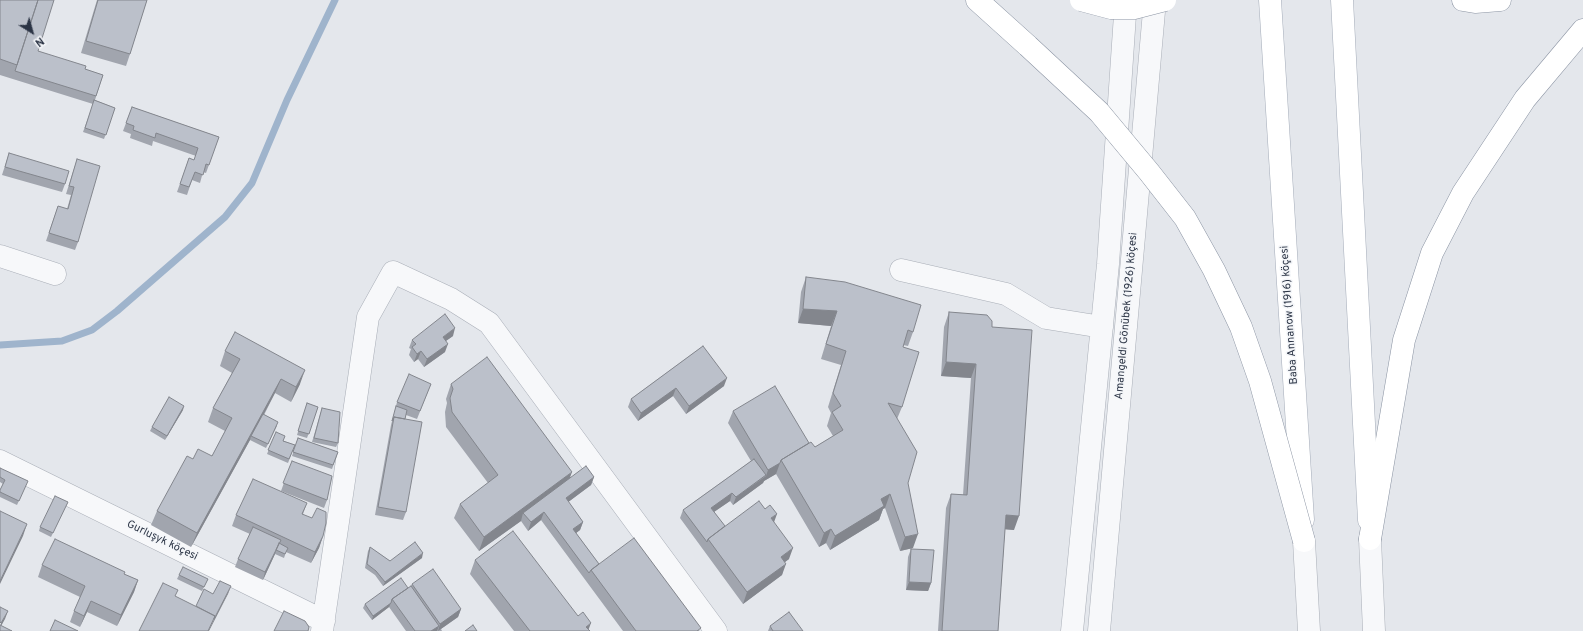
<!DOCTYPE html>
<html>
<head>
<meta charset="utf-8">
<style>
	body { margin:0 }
	#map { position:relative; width:1583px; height:631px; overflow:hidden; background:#e4e7ec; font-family:Overpass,sans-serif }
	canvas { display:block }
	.north { position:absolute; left:12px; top:12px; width:40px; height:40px; -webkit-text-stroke:3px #f4f6f9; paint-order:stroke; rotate:143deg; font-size:11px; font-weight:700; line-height:16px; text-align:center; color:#2b3445 }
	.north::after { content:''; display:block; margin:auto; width:14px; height:18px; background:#2b3445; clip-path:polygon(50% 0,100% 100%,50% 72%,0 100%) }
</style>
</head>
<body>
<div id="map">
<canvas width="1583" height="631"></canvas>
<div class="north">N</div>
</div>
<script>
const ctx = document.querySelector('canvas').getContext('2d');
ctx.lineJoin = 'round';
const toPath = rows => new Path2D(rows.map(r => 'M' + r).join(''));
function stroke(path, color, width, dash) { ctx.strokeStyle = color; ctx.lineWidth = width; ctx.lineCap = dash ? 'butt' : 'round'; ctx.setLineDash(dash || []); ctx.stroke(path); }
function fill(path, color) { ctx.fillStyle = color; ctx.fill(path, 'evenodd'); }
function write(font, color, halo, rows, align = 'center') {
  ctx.font = font + ' Overpass,sans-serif'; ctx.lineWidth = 3; ctx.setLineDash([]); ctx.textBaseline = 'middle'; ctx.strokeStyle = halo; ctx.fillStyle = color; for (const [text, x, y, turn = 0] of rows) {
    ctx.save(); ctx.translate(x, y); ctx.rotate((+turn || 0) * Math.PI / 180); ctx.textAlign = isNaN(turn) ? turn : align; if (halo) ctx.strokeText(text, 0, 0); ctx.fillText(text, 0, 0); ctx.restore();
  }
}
stroke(toPath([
	[0,345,62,341,92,330,117,311,225,217,252,183,287,100,335,0]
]), '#9fb4cc', 7);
const minor = toPath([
	[0,256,55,274],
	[901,270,1006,294,1046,318,1102,327],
	[0,461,324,621],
	[1370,539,1374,631],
	[1304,541,1309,631],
	[322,631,368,317,393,272,451,299,489,323,716,631],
	[1072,631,1108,264,1126,0],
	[1099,631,1155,0]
]);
const major = toPath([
	[1270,0,1303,520],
	[1342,0,1369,520]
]);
const highway = toPath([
	[977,0,1028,46],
	[1463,0,1475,2,1500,0],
	[1370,539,1404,340,1432,253,1463,193,1525,99,1583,30]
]);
stroke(minor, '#a9aeb7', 23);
stroke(major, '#a3abb8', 23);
stroke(highway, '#8b94a3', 23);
stroke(minor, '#f7f8fa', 22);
stroke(major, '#fff', 22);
stroke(highway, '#fff', 22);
const highwayBridge = toPath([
	[1081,0,1111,8,1134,8,1165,0],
	[1028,46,1099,112,1149,172,1185,218,1214,270,1241,327,1260,381,1304,541]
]);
stroke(highwayBridge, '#8b94a3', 23, []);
stroke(highwayBridge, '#fff', 22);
fill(toPath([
	[0,0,38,51,85,69,103,75,95,100,115,108,104,139,83,132,93,104,0,75],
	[97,0,147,0,130,54,126,66,81,53],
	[132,107,219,137,206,173,203,172,200,183,192,180,187,195,177,192,189,158,194,160,196,156,153,141,152,146,130,138,131,134,123,131],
	[9,153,65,184,62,192,2,175],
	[77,159,78,242,75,250,46,241,58,206,67,209,71,195,66,194],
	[806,277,913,332,908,346,903,345,903,347,902,407,897,419,908,483,913,548,900,551,885,508,883,509,879,520,830,550,826,543,819,547,776,474,764,481,763,483,733,505,730,501,714,512,725,526,774,522,789,559,785,562,782,575,743,604,680,518,683,510,751,461,728,423,733,411,809,443,815,447,833,436,827,426,831,413,828,407,841,365,821,359,831,326,798,323,801,292],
	[949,312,992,327,1014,530,1005,529,998,631,938,631,946,508,951,494,963,495,971,378,941,376,944,327],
	[453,336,446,341,445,352,424,367,418,359,414,362,409,355,411,349,409,348,412,340],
	[703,346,724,386,686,414,673,396,638,421,628,407,631,399],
	[225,351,300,384,291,402,275,393,264,415,277,426,266,448,250,440,191,547,151,525,157,511,193,459,212,456,225,431,208,422,213,408,232,373,220,366],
	[431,384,417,419,406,415,405,419,406,512,403,520,375,515,391,425,395,410,397,402],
	[451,384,570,478,594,477,591,485,568,502,583,522,580,530,576,533,599,564,700,631,623,631,541,520,528,531,521,521,479,551,454,518,460,504,488,483,446,427,445,412,447,403,446,399],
	[307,403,318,407,307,438,297,435],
	[322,408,338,443,336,447,312,442],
	[183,410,165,440,150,431,152,427],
	[276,432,284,441,295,445,288,463,267,454],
	[298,438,338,452,332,469,292,456],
	[292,461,327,500,324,508,281,491],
	[0,468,26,485,17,505,0,497,0,490,3,484,0,482],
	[68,502,51,537,39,531,40,527],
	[307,503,303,514,323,536,319,548,311,563,286,552,284,558,275,554,263,580,235,567,238,559,250,534,232,526,236,515],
	[370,547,390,561,422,558,383,586,375,575,365,568,368,551],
	[911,549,931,583,928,591,906,590,908,557],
	[475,560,589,630,590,631,514,631,470,574],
	[42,565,124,574,138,580,134,592,117,626,87,612,80,627,70,622,74,611,80,597,38,577],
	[179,575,208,579,202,591,177,579],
	[412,584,461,609,458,617,441,629,442,631,406,631,389,607,372,620,363,608,365,604,408,588,411,586],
	[770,626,803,631,768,631]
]), '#a1a5ae');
fill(toPath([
	[803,309,837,311,831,326,798,323],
	[455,328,453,336,440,345,443,337],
	[448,344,445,352,424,367,427,359],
	[421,351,418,359,414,362,417,354],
	[946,362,976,364,971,378,941,376],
	[305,370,300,384,291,402,296,387],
	[727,378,724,386,686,414,689,406],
	[281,379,275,393,252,436,251,436,250,440,191,547,197,533],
	[676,388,673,396,638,421,641,413],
	[184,406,183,410,165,440,167,436],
	[780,463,776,474,764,481,763,483,733,505,736,497,766,476,768,470],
	[572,472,567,486,523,513,521,521,479,551,484,537],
	[594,477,591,485,563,506,566,498],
	[732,493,730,501,708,516,711,508],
	[890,494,885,508,883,509,879,520,830,550,835,536,881,499],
	[544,512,541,520,528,531,531,522],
	[777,514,773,525,771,518],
	[1006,515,1019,516,1014,530,1001,529],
	[583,522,580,530,571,537,573,529],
	[27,524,23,536,0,584,0,581],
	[831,529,826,543,819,547,824,533],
	[918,534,913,548,900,551,905,537],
	[323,536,319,548,311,563,315,552],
	[793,548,789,559,777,568,781,557],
	[276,550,275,554,263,580,265,572],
	[423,553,422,558,383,586,385,582],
	[786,564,782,575,743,604,747,592],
	[138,580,134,592,117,626,121,615],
	[909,582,931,583,928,591,906,590],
	[231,586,228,594,209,631,208,631],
	[91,601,87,612,80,627,84,616],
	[391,603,389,607,372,620,373,616],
	[461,609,458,617,438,631,440,624],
	[8,611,5,619,0,628,1,623],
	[591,623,588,631,586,627],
	[439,626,437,631,431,631]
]), '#83868d');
const building = toPath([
	[0,0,38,0,17,65,0,59,0,0],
	[38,0,54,0,38,51,86,66,85,69,103,75,96,96,15,71,38,0],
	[98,0,147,0,130,54,86,41,98,0],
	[94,100,115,108,106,135,85,128,94,100],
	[132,107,219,137,209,165,206,164,203,175,195,172,189,187,180,184,189,158,194,160,198,148,156,133,155,138,133,130,134,126,126,123,132,107],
	[9,153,69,171,65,184,5,167,9,153],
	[77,159,100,166,78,242,49,233,58,206,68,209,74,187,69,186,77,159],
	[806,277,845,282,921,305,913,332,908,330,903,347,919,352,902,407,888,403,917,452,908,483,918,534,905,537,890,494,881,499,884,506,835,536,831,529,824,533,781,460,811,442,815,447,843,430,832,412,841,406,833,393,846,351,826,344,837,311,803,309,806,277],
	[949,312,987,315,992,321,992,327,1032,330,1019,516,1006,515,998,631,942,631,951,494,967,495,976,364,946,362,949,312],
	[445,314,455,328,443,337,448,344,427,359,421,351,417,354,412,347,416,344,412,340,445,314],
	[235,332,305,370,296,387,281,379,197,533,157,511,187,456,193,459,198,449,212,456,232,418,213,408,240,359,225,351,235,332],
	[703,346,727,378,689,406,676,388,641,413,631,399,703,346],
	[487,357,572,472,484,537,460,504,498,475,452,412,450,398,453,389,451,384,487,357],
	[409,374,431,384,420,411,397,402,409,374],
	[775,386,809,443,781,460,780,463,768,470,733,411,775,386],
	[169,397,184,406,167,436,152,427,169,397],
	[307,403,318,407,309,434,298,431,307,403],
	[396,406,407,410,405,419,394,417,392,421,396,406],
	[322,408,340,412,338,443,314,438,322,408],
	[263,414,278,422,268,444,251,436,263,414],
	[394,417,422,422,406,512,378,507,394,417],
	[276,432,285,436,283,441,295,445,289,459,268,450,276,432],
	[298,438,338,452,333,465,293,452,298,438],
	[754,459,766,475,736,497,732,493,711,508,725,526,708,539,707,542,683,510,754,459],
	[292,461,332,476,327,500,283,483,292,461],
	[586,466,594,477,566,498,583,522,573,529,599,564,591,570,589,573,544,512,531,522,523,513,586,466],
	[0,468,28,481,19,501,0,492,0,490,5,480,0,477,0,468],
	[253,479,307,503,302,514,312,518,317,508,326,512,326,523,323,536,315,552,236,515,253,479],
	[55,496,68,502,53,533,40,527,55,496],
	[759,501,765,509,770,505,777,514,771,518,793,548,781,557,786,564,747,592,708,539,759,501],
	[0,511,27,524,0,581,0,511],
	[253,527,281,540,265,572,238,559,253,527],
	[513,531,578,616,583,612,591,623,586,627,590,631,530,631,475,560,513,531],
	[634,538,701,628,697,631,636,631,591,570,634,538],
	[55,539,125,572,124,574,138,580,121,615,91,601,84,616,74,611,85,586,42,565,55,539],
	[415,542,423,553,385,582,376,571,367,564,370,547,390,561,415,542],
	[279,543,288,548,285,554,276,550,279,543],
	[911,549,934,550,931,583,909,582,911,549],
	[183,567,208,579,204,587,179,575,183,567],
	[433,569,461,609,440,624,412,584,433,569],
	[401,578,408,588,392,599,391,603,373,616,365,604,401,578],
	[220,581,231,586,214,619,215,616,196,606,204,589,213,594,220,581],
	[163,583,178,590,175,596,215,616,208,631,139,631,163,583],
	[411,586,439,626,431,631,415,631,392,599,411,586],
	[0,607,8,611,1,623,0,622,0,607],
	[284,611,305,621,309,627,308,631,274,631,284,611],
	[789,612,803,631,773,631,770,626,789,612],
	[55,620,78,631,50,631,55,620],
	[0,625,12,631,0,631,0,625],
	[473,625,477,631,465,631,473,625]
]);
fill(building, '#bbc0ca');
stroke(building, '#83868d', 1);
write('11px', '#2b3445', '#f4f6f9', [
	["Baba Annanow (1916) köçesi",1290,315,-94],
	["Amangeldi Gönübek (1926) köçesi",1127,316,-85],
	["Gurluşyk köçesi",162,541,26]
]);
</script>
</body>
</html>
